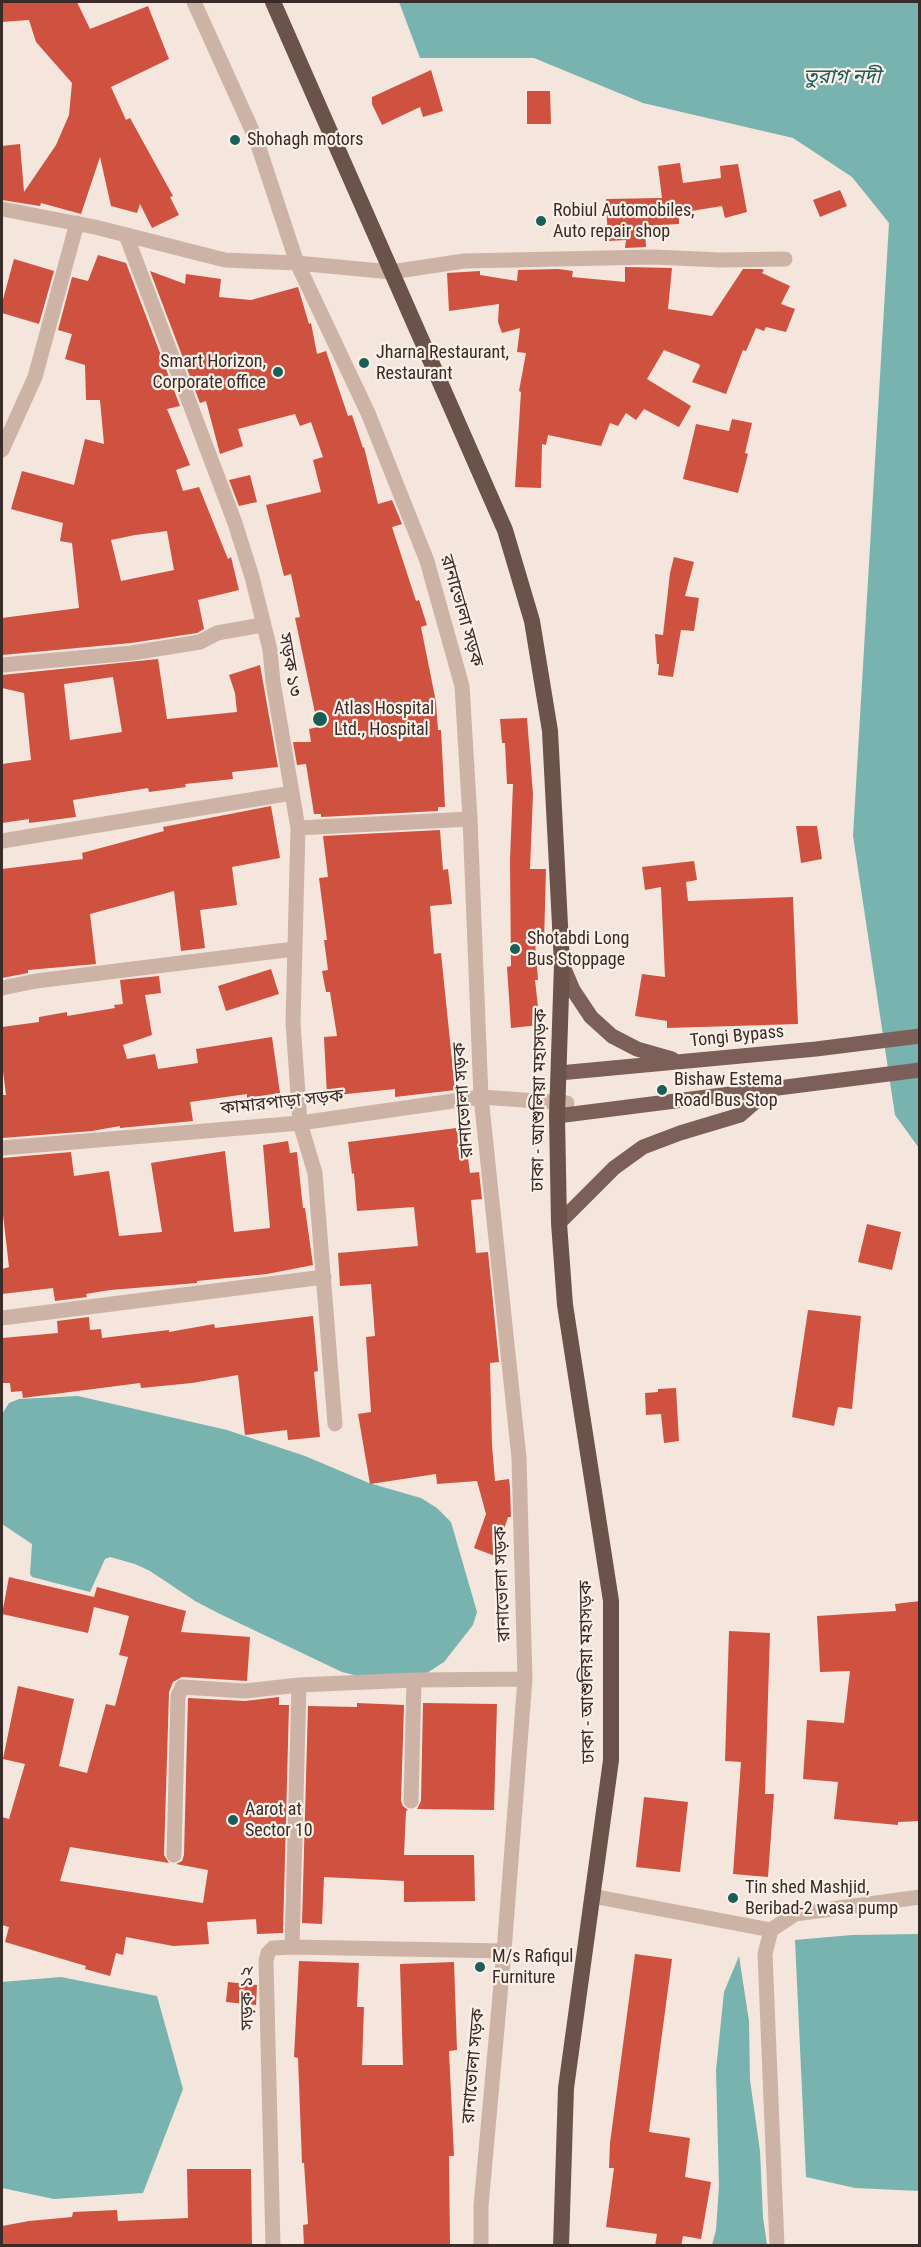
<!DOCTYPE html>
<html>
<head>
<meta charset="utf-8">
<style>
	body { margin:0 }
	#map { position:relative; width:921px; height:2247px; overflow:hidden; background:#f4e6dc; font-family:"Roboto Condensed",sans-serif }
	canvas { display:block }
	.frame { position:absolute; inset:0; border:3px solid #392b28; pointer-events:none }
</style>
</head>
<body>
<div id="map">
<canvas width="921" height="2247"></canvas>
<div class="frame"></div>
</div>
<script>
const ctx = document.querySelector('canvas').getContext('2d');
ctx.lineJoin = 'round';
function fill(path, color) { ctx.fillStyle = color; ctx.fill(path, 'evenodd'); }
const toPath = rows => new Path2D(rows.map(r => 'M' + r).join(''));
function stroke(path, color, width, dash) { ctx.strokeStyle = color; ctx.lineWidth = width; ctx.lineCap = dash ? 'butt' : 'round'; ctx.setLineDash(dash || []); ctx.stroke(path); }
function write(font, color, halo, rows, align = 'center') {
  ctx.font = font + ' "Roboto Condensed","Noto Sans Bengali",sans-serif'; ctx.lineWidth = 4.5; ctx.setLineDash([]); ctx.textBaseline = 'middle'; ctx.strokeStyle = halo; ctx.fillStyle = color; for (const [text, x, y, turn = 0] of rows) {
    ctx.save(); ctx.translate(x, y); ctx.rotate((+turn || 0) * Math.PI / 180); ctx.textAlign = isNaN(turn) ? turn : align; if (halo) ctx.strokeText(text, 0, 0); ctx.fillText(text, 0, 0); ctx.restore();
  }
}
fill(toPath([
	[399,2,919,2,919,1148,895,1115,853,836,889,223,852,177,793,138,643,103,534,58,420,58],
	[78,1396,227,1430,305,1456,369,1483,421,1498,437,1508,451,1522,477,1612,473,1625,444,1662,419,1678,366,1678,342,1672,220,1614,195,1601,150,1571,135,1564,110,1557,105,1559,90,1592,32,1577,30,1574,32,1544,2,1524,2,1414,9,1403,19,1399],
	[919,1934,919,2191,855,2188,806,2177,795,1940,852,1935],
	[739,1956,749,2021,750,2080,760,2151,763,2217,767,2245,712,2245,716,2230,719,2186,716,2070,724,1992],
	[61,1977,157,1996,183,2089,143,2193,54,2199,2,2188,2,1982]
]), '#78b3af');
fill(toPath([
	[2,2,77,2,90,29,148,6,169,59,111,87,126,120,130,118,173,196,170,197,179,215,152,228,140,204,137,213,111,206,100,157,81,214,41,203,40,206,2,200,2,146,20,144,24,192,56,145,69,115,72,83,36,42,29,20,2,22],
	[431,70,443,111,423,117,420,107,382,125,372,104,372,97],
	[527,91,550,91,551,124,527,124],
	[680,163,683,183,721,178,720,166,738,164,747,212,725,218,722,206,679,213,679,224,645,226,646,247,625,248,626,240,608,241,606,199,662,198,658,166],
	[840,190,847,206,820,217,813,200],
	[98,255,126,263,180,406,167,409,190,465,176,470,183,491,199,487,228,559,231,557,239,590,198,600,204,629,197,633,131,643,2,655,2,618,79,608,72,543,60,541,63,523,11,509,22,471,74,485,85,439,104,444,100,400,86,400,85,365,65,359,72,334,58,330,72,277,88,281],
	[167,531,174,570,121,581,111,540,135,535],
	[14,259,54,271,39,324,2,313,2,303],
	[625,267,672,268,668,309,712,316,743,269,762,269,764,270,762,273,790,286,781,304,795,309,786,332,766,327,764,331,756,328,746,351,743,350,726,394,692,382,700,366,699,364,664,350,647,379,691,406,679,427,644,409,636,420,626,413,618,426,610,423,601,446,548,435,546,445,542,444,541,488,515,487,521,392,519,391,526,353,517,352,520,328,502,333,498,322,499,304,449,311,447,273,480,271,480,275,517,281,518,270,558,269,573,271,572,277,625,282],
	[150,271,185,284,186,274,221,279,219,297,251,300,298,287,309,324,311,323,317,354,326,351,348,416,352,415,363,448,364,447,378,504,392,500,402,524,392,527,416,601,419,600,427,625,421,627,436,702,438,730,441,730,445,807,438,807,438,811,321,817,321,814,314,814,306,764,297,765,293,742,311,742,309,729,318,727,295,618,300,617,291,574,284,576,266,505,321,492,313,460,323,457,311,422,300,426,295,414,238,429,243,446,220,454,206,401,200,403],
	[732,419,752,423,745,453,748,454,738,493,683,479,696,424,729,431],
	[250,475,257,502,239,506,229,480],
	[674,557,694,562,685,596,699,598,694,631,681,630,673,677,658,675,659,664,657,664,655,634,663,635,670,573],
	[158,659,167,719,237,712,235,693,229,675,260,665,278,767,232,772,233,779,185,784,186,787,149,792,148,788,73,800,76,817,29,823,29,819,2,823,2,764,31,760,24,693,2,688,2,675],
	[113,677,122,732,70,740,64,684],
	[527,718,533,794,530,869,546,869,544,942,535,942,538,980,535,980,540,1025,511,1028,507,967,511,966,510,860,513,784,507,784,505,743,502,743,500,719],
	[271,806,280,858,232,867,237,905,200,910,205,948,181,951,174,891,90,914,96,964,28,970,28,973,2,978,2,869,83,859,82,853,164,831,163,827],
	[796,826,817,826,822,859,801,863],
	[440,830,443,870,448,869,452,904,430,906,434,954,441,953,455,1090,395,1097,395,1089,327,1096,324,1037,337,1036,330,992,326,992,322,971,328,970,324,940,327,940,319,878,328,877,323,836],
	[694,861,697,880,686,882,688,901,793,897,798,1024,667,1028,667,1021,635,1016,642,974,665,977,661,887,645,890,642,867],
	[271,969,279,994,226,1011,218,986],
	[159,976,161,993,145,995,152,1035,123,1045,127,1059,155,1054,158,1069,198,1063,196,1049,272,1037,280,1093,247,1098,247,1094,190,1102,193,1121,120,1128,120,1126,92,1131,2,1138,2,1095,6,1095,2,1064,2,1027,39,1022,39,1017,67,1012,67,1016,115,1008,114,1005,123,1004,120,980],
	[464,1127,470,1173,479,1172,482,1199,471,1200,476,1253,488,1252,499,1362,490,1363,492,1445,495,1481,509,1479,510,1488,511,1517,508,1517,495,1556,474,1548,486,1514,477,1481,437,1484,436,1474,370,1484,358,1414,371,1412,366,1337,375,1336,371,1284,340,1286,338,1253,418,1246,414,1207,357,1211,354,1173,352,1174,348,1142],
	[288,1141,290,1153,297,1152,303,1208,305,1208,313,1265,267,1274,197,1281,197,1283,110,1290,86,1294,87,1297,55,1301,53,1288,2,1294,2,1269,9,1267,2,1206,2,1158,71,1152,74,1176,109,1171,119,1236,162,1232,151,1163,225,1151,234,1232,270,1228,263,1145],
	[867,1224,901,1232,892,1270,858,1262],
	[808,1310,861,1316,852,1409,838,1407,834,1426,792,1417],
	[313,1316,318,1371,314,1372,320,1437,288,1440,287,1430,245,1435,238,1375,192,1383,141,1388,140,1383,23,1398,22,1391,11,1392,10,1383,2,1383,2,1338,58,1333,57,1321,89,1317,90,1330,101,1329,102,1338,169,1330,169,1332,214,1324,215,1328],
	[676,1388,679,1441,664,1443,661,1414,646,1415,645,1393,658,1392,658,1389],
	[9,1577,94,1597,97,1587,186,1611,181,1632,250,1637,247,1681,182,1677,173,1682,169,1692,164,1855,169,1863,70,1847,60,1881,203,1903,208,1870,176,1864,182,1861,184,1855,188,1698,245,1701,279,1697,279,1705,289,1705,283,1933,257,1934,256,1919,207,1922,209,1944,173,1946,126,1937,123,1955,116,1953,110,1976,85,1969,86,1966,5,1942,9,1927,2,1925,2,1817,9,1819,25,1764,3,1759,18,1686,74,1699,59,1766,87,1773,106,1704,115,1706,128,1657,119,1655,129,1616,94,1607,88,1633,2,1614],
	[920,1601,920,1821,898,1822,898,1825,834,1819,838,1782,803,1779,807,1720,844,1723,850,1671,820,1672,817,1616,896,1611,895,1604],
	[729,1631,770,1633,765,1794,774,1794,768,1877,733,1874,741,1762,725,1761],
	[357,1703,404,1705,401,1801,403,1806,408,1810,406,1811,404,1855,474,1855,475,1901,404,1902,404,1881,324,1877,322,1924,302,1923,308,1706,357,1707],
	[423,1703,497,1704,494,1810,417,1809,421,1801],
	[644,1797,688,1802,680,1872,636,1867],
	[635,1954,672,1959,649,2132,690,2138,685,2177,711,2182,701,2239,683,2236,681,2246,655,2246,657,2234,606,2227,614,2168,609,2168,610,2143],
	[299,1961,359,1963,357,2007,364,2007,362,2065,403,2065,400,1964,454,1962,457,2050,449,2051,454,2156,449,2156,450,2246,304,2246,303,2225,308,2224,304,2163,302,2163,298,2058,294,2057],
	[228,1982,257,1985,256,2005,226,2002],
	[187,2169,251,2169,252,2246,2,2246,2,2226,29,2221,72,2217,73,2212,117,2210,118,2221,188,2218]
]), '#cf513f');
stroke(toPath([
	[194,2,256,139,297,263,368,413,427,561,462,686,470,819,481,1097,519,1458,525,1679,504,1951,481,2206,481,2246],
	[2,209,95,227,225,260,297,263,391,272,464,261,653,257,721,260,785,259],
	[126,235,235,523,252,577,270,650,273,682,298,828,293,1023,300,1123,315,1173,335,1424],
	[2,450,35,377,77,223],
	[2,665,132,653,200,642,217,633,262,625],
	[298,828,470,819],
	[2,841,292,793],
	[2,988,36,981,294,949],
	[2,1148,300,1123,481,1097,567,1103],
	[2,1318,324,1277],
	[411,1801,414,1680],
	[174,1855,178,1696,182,1687,245,1691,299,1685,414,1680,525,1679],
	[592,1896,771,1930],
	[292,1947,299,1685],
	[273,2246,266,1961,268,1953,273,1948,292,1947,504,1951],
	[777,2246,765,1954,771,1930,795,1914,920,1897]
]), '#cdb3a6', 15);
stroke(toPath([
	[562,964,573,990,591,1017,612,1036,637,1049,672,1059],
	[559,1073,816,1049,920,1036],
	[557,1116,920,1070],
	[559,1223,614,1168,643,1147,680,1133,740,1115,770,1089]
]), '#7c5f58', 15);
stroke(toPath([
	[273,2,505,530,532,621,550,731,562,964,557,1116,559,1223,565,1305,611,1601,611,1760,566,2088,561,2246]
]), '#6b524b', 16);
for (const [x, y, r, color] of [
	[235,140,6,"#1a5e5a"],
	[541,221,6,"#1a5e5a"],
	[364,363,6,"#1a5e5a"],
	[278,372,6,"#1a5e5a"],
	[320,719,8,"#1a5e5a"],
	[515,949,6,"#1a5e5a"],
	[662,1090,6,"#1a5e5a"],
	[233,1820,6,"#1a5e5a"],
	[733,1898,6,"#1a5e5a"],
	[480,1967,6,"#1a5e5a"]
]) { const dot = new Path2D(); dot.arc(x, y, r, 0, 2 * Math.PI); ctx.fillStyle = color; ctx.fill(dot); stroke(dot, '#fbf0e8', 2); }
write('18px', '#392b28', '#fbf0e8', [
	["Shohagh motors",247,140],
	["Robiul Automobiles,",553,211],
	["Auto repair shop",553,232],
	["Jharna Restaurant,",376,353],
	["Restaurant",376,374],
	["Smart Horizon,",266,362,"right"],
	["Corporate office",266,383,"right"],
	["Atlas Hospital",334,709],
	["Ltd., Hospital",334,730],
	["Shotabdi Long",527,939],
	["Bus Stoppage",527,960],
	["Bishaw Estema",674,1080],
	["Road Bus Stop",674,1101],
	["Aarot at",245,1810],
	["Sector 10",245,1831],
	["Tin shed Mashjid,",745,1888],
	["Beribad-2 wasa pump",745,1909],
	["M/s Rafiqul",492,1957],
	["Furniture",492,1978]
], 'left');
write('18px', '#392b28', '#fbf0e8', [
	["রানাভোলা সড়ক",461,611,74],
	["সড়ক ১৩",289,665,80],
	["Tongi Bypass",737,1037,-6],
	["রানাভোলা সড়ক",464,1100,-94],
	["ঢাকা - আশুলিয়া মহাসড়ক",540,1100,-89],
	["কামারপাড়া সড়ক",282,1103,-6],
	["রানাভোলা সড়ক",503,1584,-92],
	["ঢাকা - আশুলিয়া মহাসড়ক",588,1672,-91],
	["সড়ক ১২",248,1998,-91],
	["রানাভোলা সড়ক",474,2066,-85]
]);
write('italic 20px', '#1a5e5a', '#fbf0e8', [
	["তুরাগ নদী",842,78]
]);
</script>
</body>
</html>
